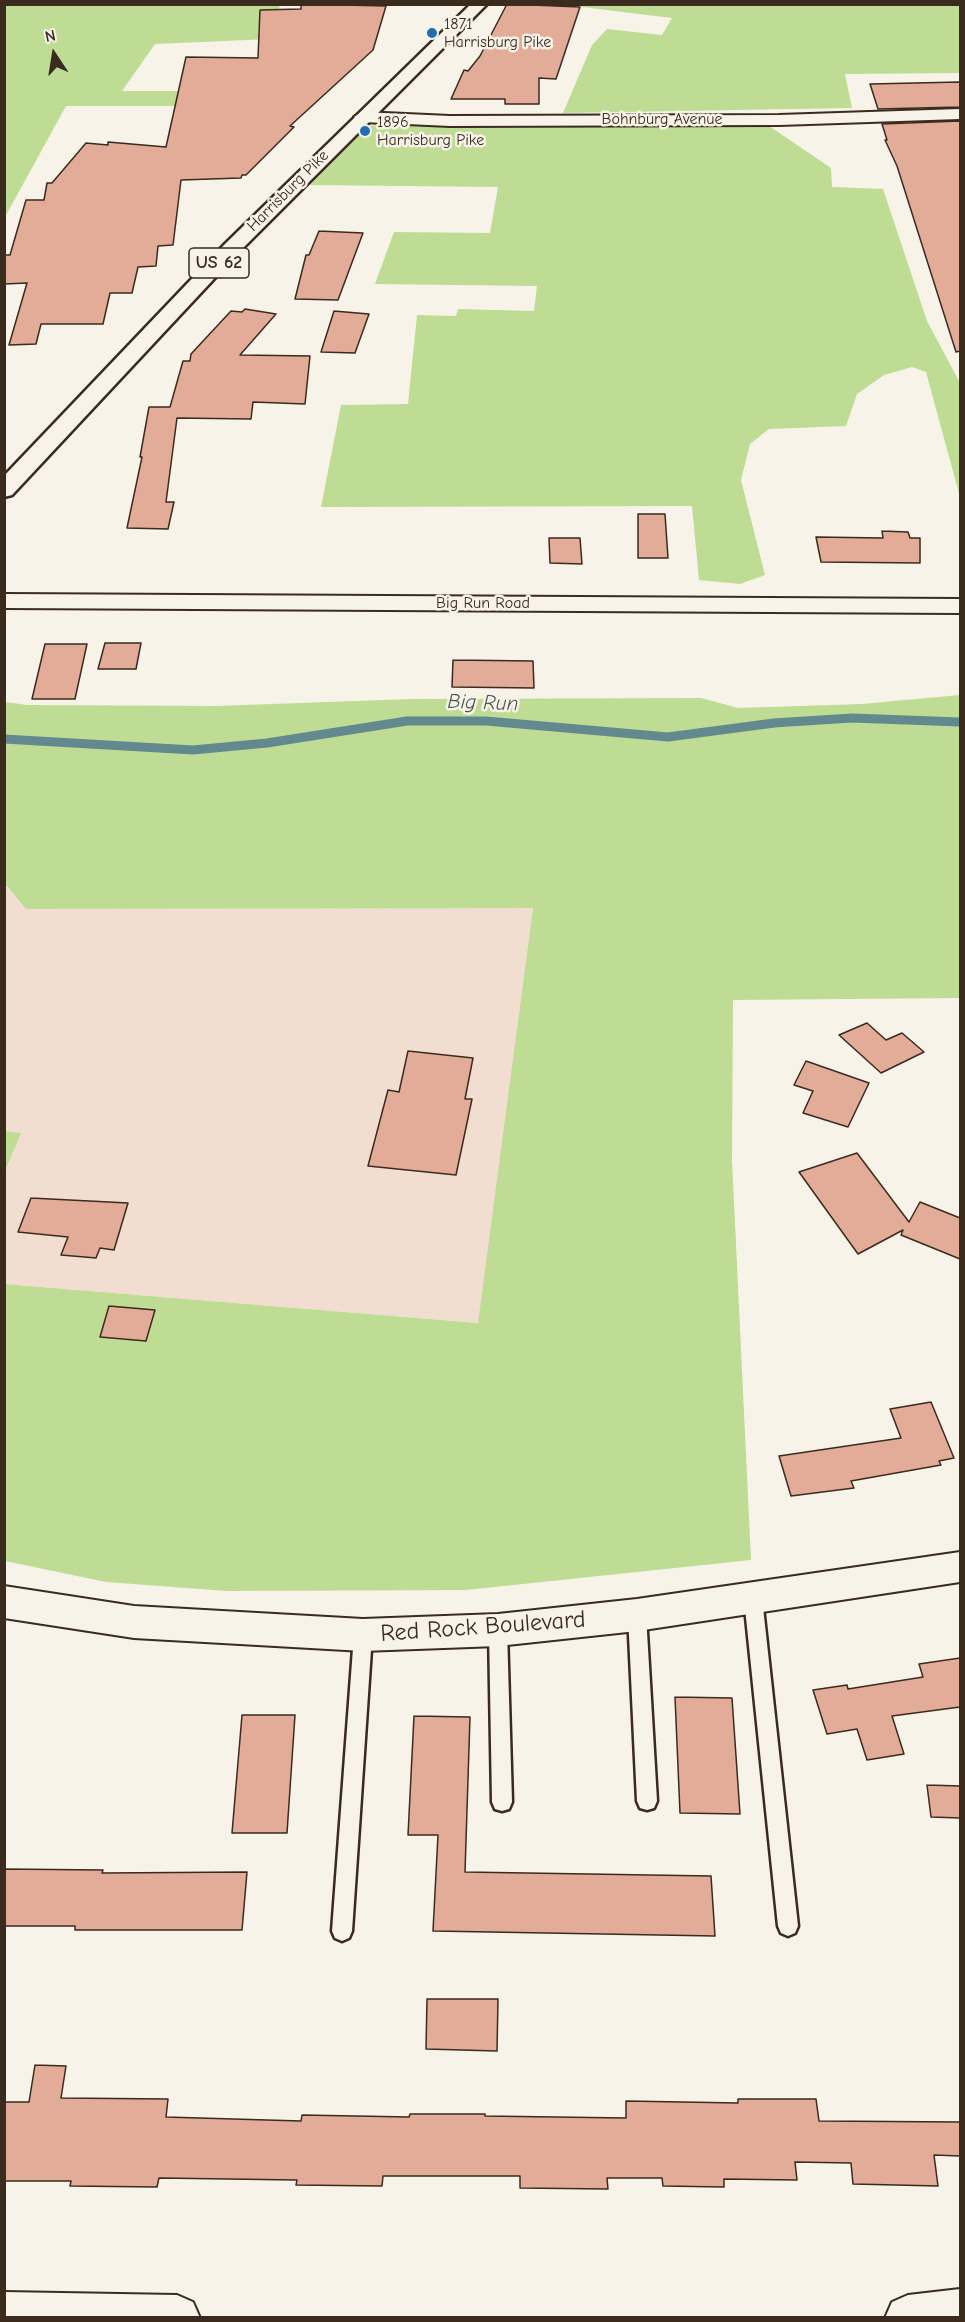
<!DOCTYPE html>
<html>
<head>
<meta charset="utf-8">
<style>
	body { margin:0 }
	#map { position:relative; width:965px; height:2322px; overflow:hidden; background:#f7f3e8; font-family:"Comic Neue",sans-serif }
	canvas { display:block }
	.frame { position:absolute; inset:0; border:6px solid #3b2a1e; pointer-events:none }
	.north { position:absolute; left:24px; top:24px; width:60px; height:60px; -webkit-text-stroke:4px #f7f3e8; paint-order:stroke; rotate:348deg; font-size:16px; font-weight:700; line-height:24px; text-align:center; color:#3b2a1e }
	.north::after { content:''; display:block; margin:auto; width:21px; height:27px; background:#3b2a1e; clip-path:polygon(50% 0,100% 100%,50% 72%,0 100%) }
</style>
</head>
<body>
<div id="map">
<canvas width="965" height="2322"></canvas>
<div class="frame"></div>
<div class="north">N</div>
</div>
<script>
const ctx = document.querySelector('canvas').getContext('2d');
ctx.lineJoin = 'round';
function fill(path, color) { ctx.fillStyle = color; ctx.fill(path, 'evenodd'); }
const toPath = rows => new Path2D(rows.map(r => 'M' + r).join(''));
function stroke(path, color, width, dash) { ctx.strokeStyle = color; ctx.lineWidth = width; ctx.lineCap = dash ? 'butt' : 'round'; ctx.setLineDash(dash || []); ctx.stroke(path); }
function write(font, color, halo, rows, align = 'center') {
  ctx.font = font + ' "Comic Neue",sans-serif'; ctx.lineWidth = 5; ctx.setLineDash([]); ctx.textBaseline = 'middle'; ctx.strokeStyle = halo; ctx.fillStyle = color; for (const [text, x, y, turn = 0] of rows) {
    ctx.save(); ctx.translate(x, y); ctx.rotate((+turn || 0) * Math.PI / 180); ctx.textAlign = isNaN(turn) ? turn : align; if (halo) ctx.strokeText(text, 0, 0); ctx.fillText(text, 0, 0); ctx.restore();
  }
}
fill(toPath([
	[4,884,26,909,533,907,479,1323,5,1284,5,1171,20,1133,5,1131]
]), '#f1ded0');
fill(toPath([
	[5,5,280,5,271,39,155,44,122,91,237,91,235,106,66,106,5,217],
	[566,5,960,5,960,73,845,74,852,108,563,113,592,45,607,29,662,35,672,18],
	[392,123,529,126,679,123,769,126,831,168,832,187,883,189,927,321,960,383,960,497,926,372,912,367,884,375,857,394,846,426,769,429,750,444,741,480,765,575,740,584,699,580,692,506,321,507,341,405,408,404,417,315,456,316,458,309,534,311,537,286,375,284,394,232,490,233,498,187,310,185,368,126],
	[960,695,960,998,733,1000,732,1160,751,1560,466,1590,227,1591,106,1582,5,1561,4,1284,478,1323,533,908,26,909,5,884,5,702,27,705,216,706,411,699,701,698,738,708,862,704],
	[5,1131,21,1133,5,1171,4,1131]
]), '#bfdc94');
stroke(toPath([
	[4,739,193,750,267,743,407,721,486,721,668,737,774,723,852,718,960,722]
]), '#61898e', 9);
const building = toPath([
	[301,4,386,6,373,50,290,126,294,127,246,175,242,175,241,178,181,180,173,245,158,246,156,266,138,267,132,293,110,293,103,324,41,324,36,344,9,345,27,283,4,284,4,255,10,255,26,200,44,200,47,183,52,183,86,143,108,145,108,142,166,147,186,57,258,58,260,10,301,9,301,4],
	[507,4,580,7,556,79,539,78,539,104,505,104,505,99,451,99,464,70,468,71,480,56,507,4],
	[960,82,960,107,878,109,870,84,960,82],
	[960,121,960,351,956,352,897,166,885,140,887,140,882,124,960,121],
	[319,231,363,233,338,300,295,299,306,255,309,255,319,231],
	[245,309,276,314,240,355,310,356,305,404,253,402,251,419,177,418,166,502,174,502,168,529,127,528,142,457,140,457,149,407,170,407,183,361,190,361,191,354,231,311,242,312,245,309],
	[334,311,369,314,355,353,321,352,334,311],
	[638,514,665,514,668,558,638,558,638,514],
	[882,531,908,532,910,538,920,538,920,563,821,562,816,537,883,538,882,531],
	[549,538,580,538,582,564,550,563,549,538],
	[105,643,141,643,136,669,98,669,105,643],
	[45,644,87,644,75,699,32,699,45,644],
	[453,660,533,661,534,688,452,687,453,660],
	[867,1023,886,1040,902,1033,924,1052,881,1073,839,1035,867,1023],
	[408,1051,473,1058,465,1099,472,1099,456,1175,368,1166,388,1090,399,1092,408,1051],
	[806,1061,869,1083,848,1127,803,1113,813,1091,794,1085,806,1061],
	[857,1153,909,1222,920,1202,960,1218,960,1259,901,1235,903,1230,858,1254,799,1172,857,1153],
	[31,1198,128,1203,114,1250,100,1248,96,1258,61,1255,68,1237,18,1232,31,1198],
	[109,1306,155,1310,146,1341,100,1337,109,1306],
	[931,1402,954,1458,939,1461,941,1465,851,1481,854,1488,791,1496,779,1456,901,1438,890,1409,931,1402],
	[960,1658,960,1707,892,1716,904,1754,867,1760,857,1729,827,1734,813,1690,847,1685,848,1689,923,1677,919,1664,960,1658],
	[675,1697,732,1698,740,1814,680,1813,675,1697],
	[242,1715,295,1715,287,1833,232,1833,242,1715],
	[414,1716,470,1717,465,1872,711,1876,715,1936,433,1931,438,1835,408,1835,414,1716],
	[927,1785,960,1786,960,1818,931,1817,927,1785],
	[4,1869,103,1870,102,1873,247,1872,242,1930,75,1930,75,1926,4,1926,4,1869],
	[427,1999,498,1999,497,2051,426,2049,427,1999],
	[35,2065,66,2066,61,2098,168,2099,166,2117,301,2121,302,2115,409,2117,410,2114,485,2114,485,2116,626,2118,626,2101,738,2103,738,2099,816,2099,819,2121,960,2122,960,2156,934,2155,938,2186,853,2184,851,2163,795,2162,797,2180,724,2179,724,2187,663,2186,662,2178,607,2178,608,2189,520,2188,520,2176,383,2176,382,2186,296,2185,297,2180,159,2178,157,2187,70,2186,71,2181,4,2181,4,2102,29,2102,35,2065]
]);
fill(building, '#e3ac99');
stroke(building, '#3b2a1e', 1.5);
const service = toPath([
	[753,1590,759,1592,762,1598,798,1926,795,1933,788,1936,781,1933,778,1926,744,1598,747,1592,753,1590],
	[637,1607,643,1609,646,1615,657,1801,654,1808,647,1810,640,1808,637,1801,628,1615,631,1609,637,1607],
	[498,1622,504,1624,507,1630,512,1802,509,1809,502,1811,495,1809,492,1802,489,1630,492,1624,498,1622],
	[363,1627,369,1629,372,1635,352,1931,349,1938,342,1941,335,1938,332,1931,354,1635,357,1629,363,1627]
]);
const minor = toPath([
	[960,109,960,119,779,125,450,126,362,122,354,117,362,112,450,116,779,115,960,109],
	[4,594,960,599,960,613,4,608,4,594],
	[960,1552,960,1582,637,1631,498,1646,363,1651,134,1638,4,1618,4,1586,134,1606,363,1619,498,1614,637,1599,960,1552],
	[960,2289,960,2318,885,2318,892,2302,908,2295,960,2289],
	[4,2292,177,2295,193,2302,200,2318,4,2318,4,2292]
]);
const primary = toPath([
	[471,4,487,4,239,252,12,495,4,497,4,476,225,244,471,4]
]);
stroke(service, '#3b2a1e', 5);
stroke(minor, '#3b2a1e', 4);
stroke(primary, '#3b2a1e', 5);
fill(service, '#f7f3e8');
fill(minor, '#f7f3e8');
fill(primary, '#f7f3e8');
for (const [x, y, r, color] of [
	[432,33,6,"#1f6fb2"],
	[365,131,6,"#1f6fb2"]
]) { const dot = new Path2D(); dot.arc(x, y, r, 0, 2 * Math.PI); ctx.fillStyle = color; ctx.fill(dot); stroke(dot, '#f7f3e8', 2); }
write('16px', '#3b2a1e', '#f7f3e8', [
	["1871",444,24],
	["Harrisburg Pike",444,42],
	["1896",377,122],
	["Harrisburg Pike",377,140]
], 'left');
write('16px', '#3b2a1e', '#f7f3e8', [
	["Bohnburg Avenue",662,119],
	["Harrisburg Pike",288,191,-45],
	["Big Run Road",483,603]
]);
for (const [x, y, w] of [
	[219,263,60]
]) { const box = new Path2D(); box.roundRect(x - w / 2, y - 15, w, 30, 4.5); ctx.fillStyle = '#f7f3e8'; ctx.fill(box); stroke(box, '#3b2a1e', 1.5); }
write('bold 18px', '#3b2a1e', null, [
	["US 62",219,263]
]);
write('italic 21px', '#4e5956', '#f7f3e8', [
	["Big Run",483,703,2]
]);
write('24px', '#3b2a1e', '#f7f3e8', [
	["Red Rock Boulevard",483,1627,-4]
]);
</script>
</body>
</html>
